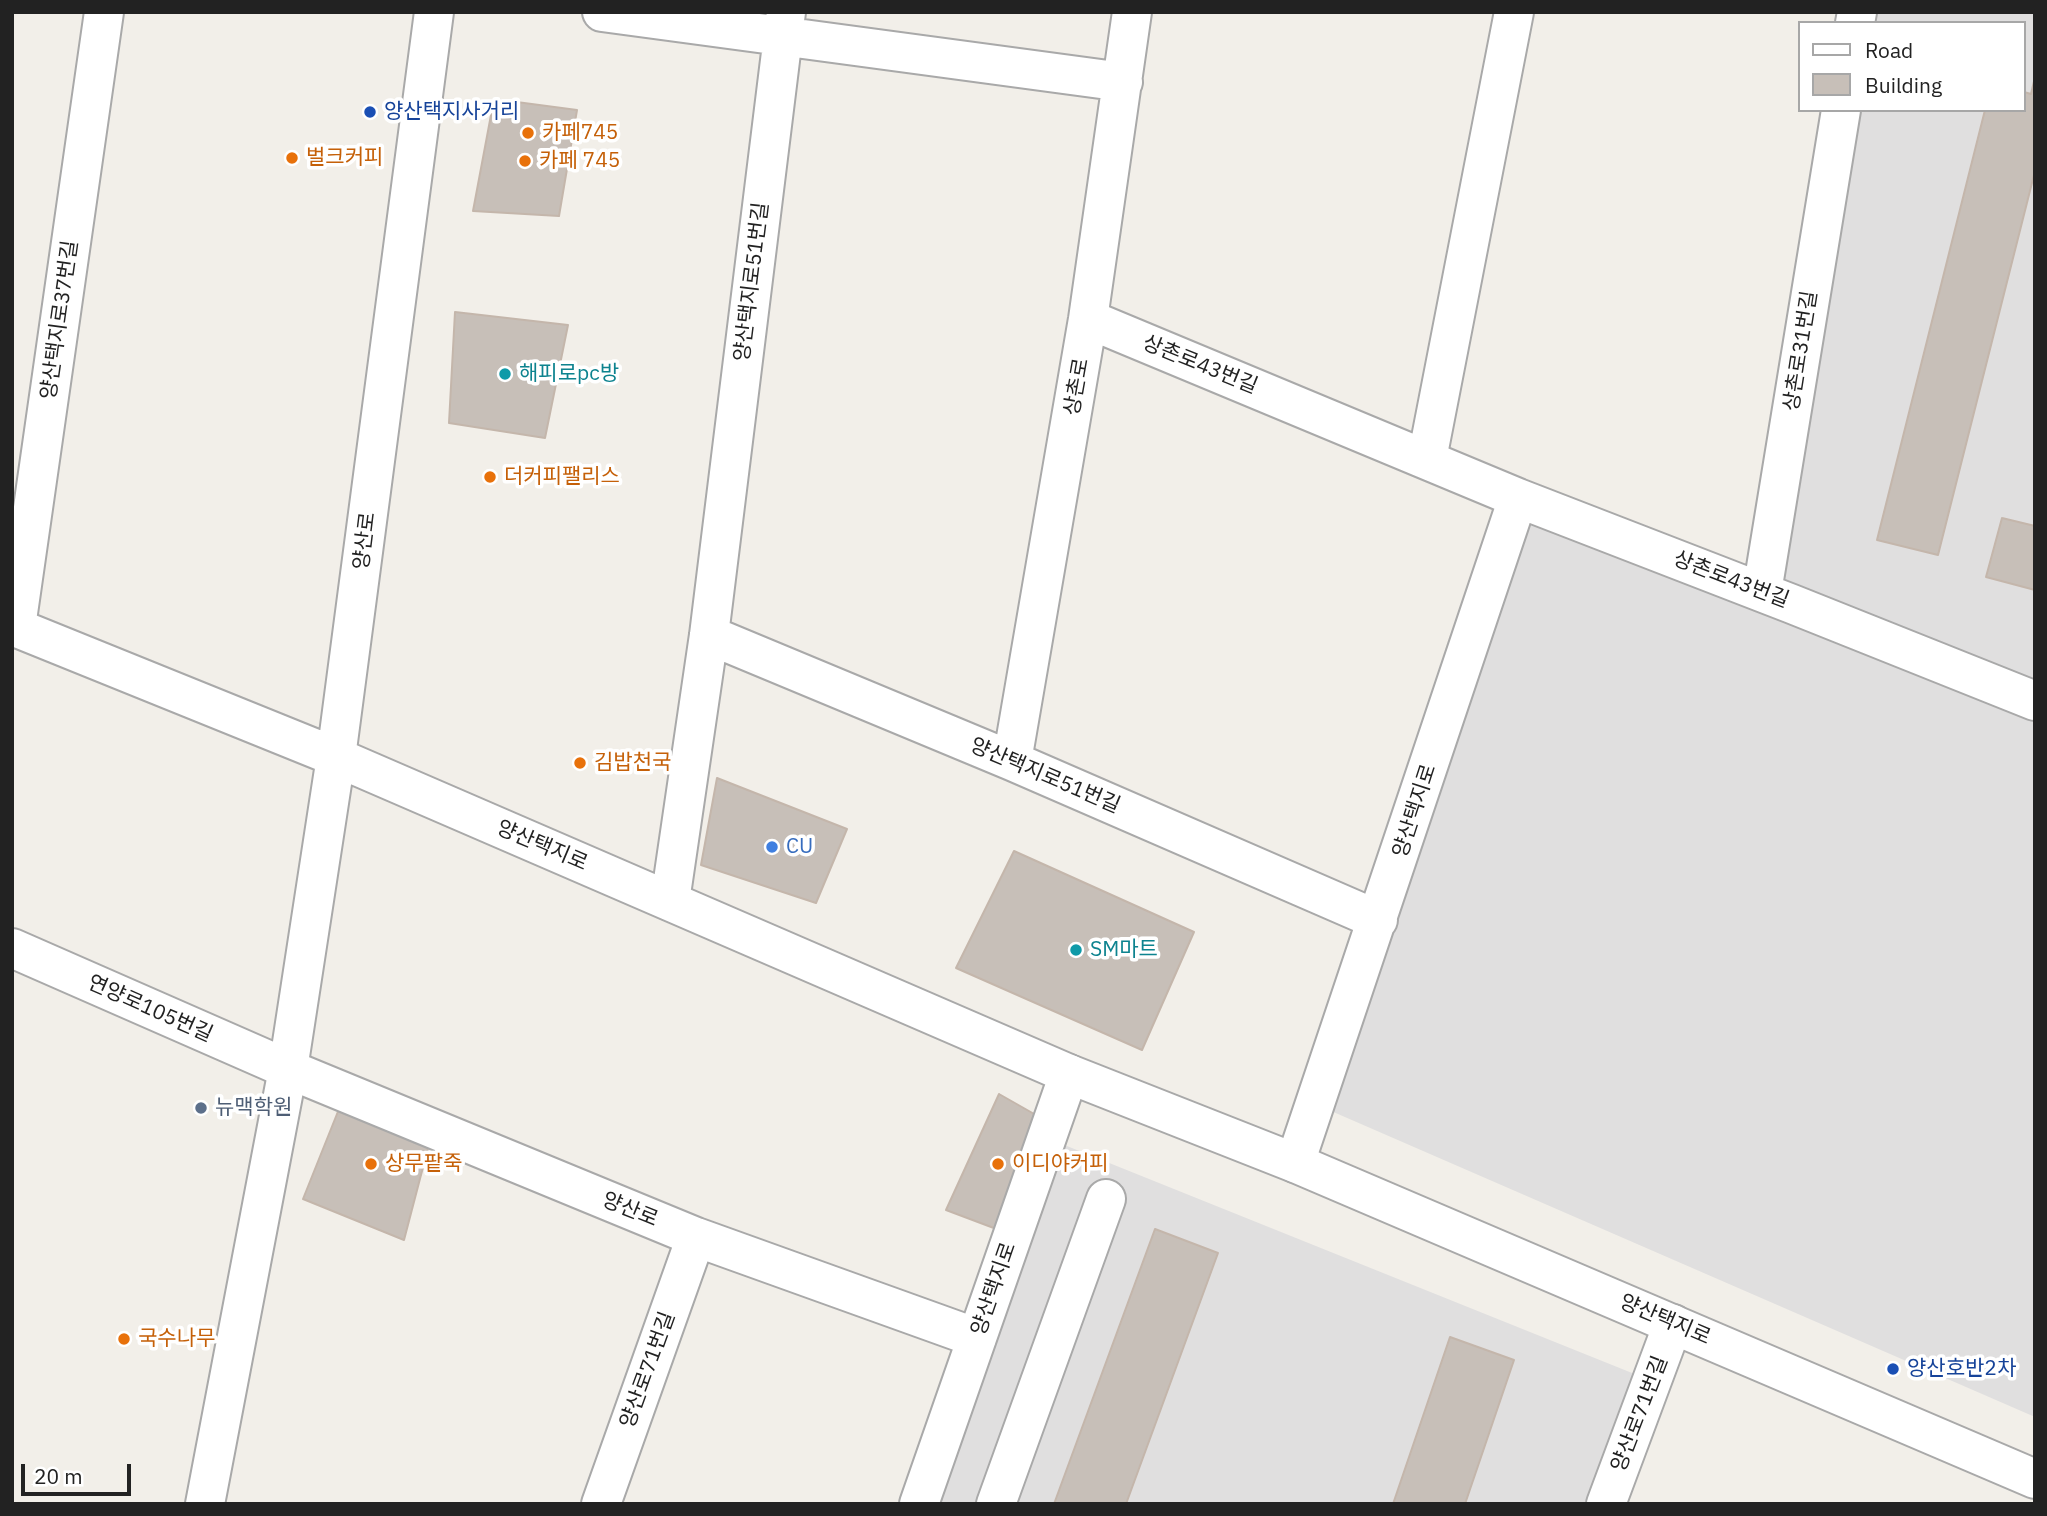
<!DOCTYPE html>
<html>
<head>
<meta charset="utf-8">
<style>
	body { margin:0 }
	#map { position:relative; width:2047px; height:1516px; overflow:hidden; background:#f2efe9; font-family:"IBM Plex Sans",sans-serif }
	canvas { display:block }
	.frame { position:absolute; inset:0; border:14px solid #222; pointer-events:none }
	.legend { position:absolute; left:1798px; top:21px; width:228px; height:91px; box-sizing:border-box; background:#fff; border:2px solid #a7a7a7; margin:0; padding:9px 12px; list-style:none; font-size:21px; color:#222 }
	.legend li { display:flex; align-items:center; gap:14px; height:35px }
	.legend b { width:35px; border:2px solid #a7a7a7 }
	.scale { position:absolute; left:21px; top:1464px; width:110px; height:32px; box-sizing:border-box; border:4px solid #222; border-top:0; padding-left:9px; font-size:21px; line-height:24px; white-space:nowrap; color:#222; -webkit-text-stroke:5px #fff; paint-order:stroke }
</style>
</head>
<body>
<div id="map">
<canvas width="2047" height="1516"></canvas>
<div class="frame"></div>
<ul class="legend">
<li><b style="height:9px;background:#fff"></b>Road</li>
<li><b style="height:19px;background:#c7bfb8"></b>Building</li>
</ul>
<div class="scale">20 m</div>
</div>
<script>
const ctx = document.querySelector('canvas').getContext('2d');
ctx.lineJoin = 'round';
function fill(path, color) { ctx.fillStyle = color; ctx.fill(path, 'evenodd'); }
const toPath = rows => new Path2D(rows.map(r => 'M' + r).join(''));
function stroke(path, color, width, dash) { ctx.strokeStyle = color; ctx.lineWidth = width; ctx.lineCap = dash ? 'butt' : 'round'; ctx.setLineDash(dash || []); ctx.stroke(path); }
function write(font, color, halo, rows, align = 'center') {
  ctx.font = font + ' "IBM Plex Sans","Noto Sans KR",sans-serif'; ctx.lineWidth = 7; ctx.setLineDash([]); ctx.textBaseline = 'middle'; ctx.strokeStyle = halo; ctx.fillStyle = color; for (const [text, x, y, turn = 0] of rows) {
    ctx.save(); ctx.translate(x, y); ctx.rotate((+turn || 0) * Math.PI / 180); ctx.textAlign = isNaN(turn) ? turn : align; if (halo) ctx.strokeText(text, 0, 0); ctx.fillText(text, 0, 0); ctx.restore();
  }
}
fill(toPath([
	[1857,12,2035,12,2035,1417,1315,1104,1518,498,1762,591,1841,110,2024,110,2024,23,1855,23],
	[1047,1138,1652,1381,1605,1504,919,1504]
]), '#e0dfdf');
const building = toPath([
	[2035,77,2035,171,1938,555,1877,540,1985,110,2024,110,2024,92,2031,94,2035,77],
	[494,99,577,110,559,216,473,211,494,99],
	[455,312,568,325,545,438,449,423,455,312],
	[2002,518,2035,526,2035,590,1986,577,2002,518],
	[717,778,847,829,816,903,701,865,717,778],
	[1014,851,1194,932,1142,1050,956,968,1014,851],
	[999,1094,1043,1119,1007,1233,946,1210,999,1094],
	[339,1109,433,1129,404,1240,303,1199,339,1109],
	[1155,1229,1218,1253,1126,1504,1054,1504,1155,1229],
	[1450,1337,1514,1360,1465,1504,1393,1504,1450,1337]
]);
fill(building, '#c7bfb8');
stroke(building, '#c4b6ab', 2);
const minor = toPath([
	[602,12,1123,82],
	[1855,23,1857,12],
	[1088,319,1518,498,1792,604,2035,701],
	[1427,459,1514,12],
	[1762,592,1841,110],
	[16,627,104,12],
	[709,635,1012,761,1378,920],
	[1012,761,1088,319,1132,12],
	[670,901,709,635,786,12],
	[12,948,288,1069,696,1237,977,1338],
	[1295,1163,1518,498],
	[601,1504,696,1237],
	[919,1504,1069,1074],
	[996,1504,1106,1199],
	[1606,1504,1673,1324]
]);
const tertiary = toPath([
	[12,626,336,757,1069,1074,1295,1163,2035,1479],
	[205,1504,288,1069,336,757,434,12]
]);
stroke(minor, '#a9a9a9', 42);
stroke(tertiary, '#a9a9a9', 42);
stroke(minor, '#fff', 38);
stroke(tertiary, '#fff', 38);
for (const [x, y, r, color] of [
	[370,112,7,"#1a4fb4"],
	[528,133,7,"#e8710a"],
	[292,158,7,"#e8710a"],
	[525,161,7,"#e8710a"],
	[505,374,7,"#0f9aa8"],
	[490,477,7,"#e8710a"],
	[580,763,7,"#e8710a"],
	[772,847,7,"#3f7fe0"],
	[1076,950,7,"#0f9aa8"],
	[201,1108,7,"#5c6f8a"],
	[371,1164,7,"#e8710a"],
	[998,1164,7,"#e8710a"],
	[124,1339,7,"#e8710a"],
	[1893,1369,7,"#1a4fb4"]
]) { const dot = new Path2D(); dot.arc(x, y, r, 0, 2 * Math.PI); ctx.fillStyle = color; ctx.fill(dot); stroke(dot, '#fff', 2.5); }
write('21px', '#164399', '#fff', [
	["양산택지사거리",384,112],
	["양산호반2차",1907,1369]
], 'left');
write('21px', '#c56008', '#fff', [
	["카페745",542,133],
	["벌크커피",306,158],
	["카페 745",539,161],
	["더커피팰리스",504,477],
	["김밥천국",594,763],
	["상무팥죽",385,1164],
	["이디야커피",1012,1164],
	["국수나무",138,1339]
], 'left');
write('21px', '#222', '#fff', [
	["양산택지로51번길",752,282,-83],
	["양산택지로37번길",60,320,-82],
	["상촌로31번길",1801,351,-81],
	["상촌로43번길",1200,365,22],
	["상촌로",1077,387,-80],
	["양산로",365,541,-83],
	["상촌로43번길",1731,580,21],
	["양산택지로51번길",1045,776,23],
	["양산택지로",1415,811,-72],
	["양산택지로",542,846,23],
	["연양로105번길",150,1009,24],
	["양산로",630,1210,22],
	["양산택지로",994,1289,-71],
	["양산택지로",1665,1320,23],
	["양산로71번길",648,1370,-70],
	["양산로71번길",1640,1414,-69]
]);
write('21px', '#0d838f', '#fff', [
	["해피로pc방",519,374],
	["SM마트",1090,950]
], 'left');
write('21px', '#366cbe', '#fff', [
	["CU",786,847]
], 'left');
write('21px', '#4e5e75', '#fff', [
	["뉴맥학원",215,1108]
], 'left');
</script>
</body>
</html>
